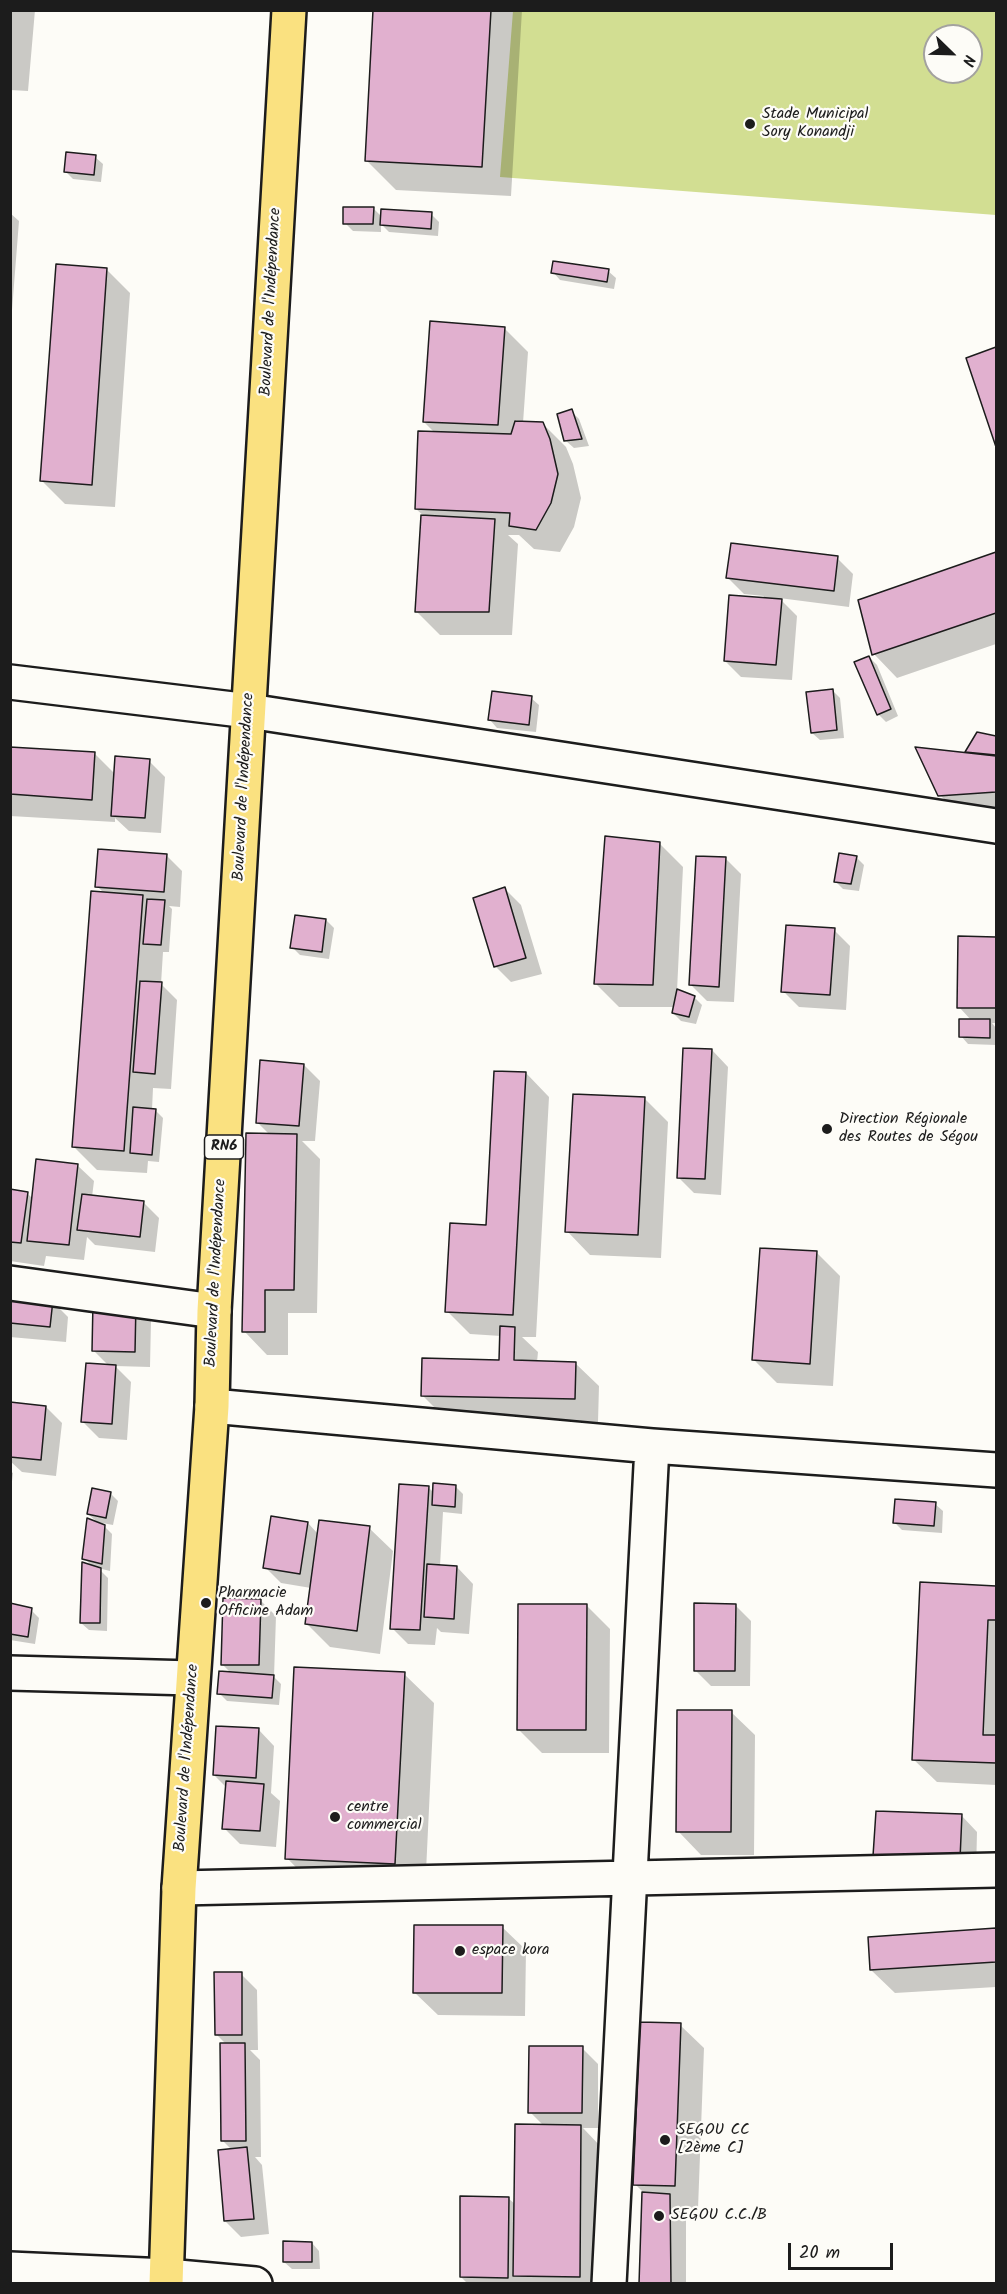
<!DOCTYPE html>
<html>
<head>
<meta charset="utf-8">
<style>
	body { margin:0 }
	#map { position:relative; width:1007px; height:2294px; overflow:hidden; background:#fdfcf7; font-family:Kalam,sans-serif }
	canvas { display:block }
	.frame { position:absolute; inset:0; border:12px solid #1c1c1c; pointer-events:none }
	.north { position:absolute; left:923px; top:24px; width:60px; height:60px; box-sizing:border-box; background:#fdfcf7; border:2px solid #a3a29f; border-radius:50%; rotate:113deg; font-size:16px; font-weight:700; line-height:24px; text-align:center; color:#1c1c1c }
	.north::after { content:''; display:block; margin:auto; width:21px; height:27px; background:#1c1c1c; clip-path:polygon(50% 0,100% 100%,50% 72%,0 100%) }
	.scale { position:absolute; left:788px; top:2243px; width:105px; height:27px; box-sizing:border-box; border:3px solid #1c1c1c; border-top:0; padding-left:8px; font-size:18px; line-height:21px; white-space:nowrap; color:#1c1c1c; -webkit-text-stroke:4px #fdfcf7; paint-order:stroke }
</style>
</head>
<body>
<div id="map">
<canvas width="1007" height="2294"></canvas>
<div class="frame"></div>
<div class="north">N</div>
<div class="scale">20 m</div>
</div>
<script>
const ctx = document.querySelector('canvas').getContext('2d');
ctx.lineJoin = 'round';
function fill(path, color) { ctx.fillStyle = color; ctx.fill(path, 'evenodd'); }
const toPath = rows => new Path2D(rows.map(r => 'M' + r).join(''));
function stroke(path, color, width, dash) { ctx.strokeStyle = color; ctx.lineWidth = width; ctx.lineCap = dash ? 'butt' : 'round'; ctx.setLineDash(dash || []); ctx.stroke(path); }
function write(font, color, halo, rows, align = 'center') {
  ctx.font = font + ' Kalam,sans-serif'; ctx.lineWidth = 4.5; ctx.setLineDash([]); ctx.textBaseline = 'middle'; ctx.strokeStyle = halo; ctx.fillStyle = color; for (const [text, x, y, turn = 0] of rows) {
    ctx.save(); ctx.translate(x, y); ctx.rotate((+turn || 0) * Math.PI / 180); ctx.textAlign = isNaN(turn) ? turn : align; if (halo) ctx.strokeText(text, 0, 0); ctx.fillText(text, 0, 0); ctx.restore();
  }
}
fill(toPath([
	[513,11,996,11,996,215,500,177],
	[935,36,971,36,971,72,935,72]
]), '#d2de92');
fill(toPath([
	[10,10,35,10,28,91,10,90],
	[375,10,522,10,511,196,396,190,366,160],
	[95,157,103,164,101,182,73,179,65,171],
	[373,208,382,217,431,214,439,222,438,236,389,232,381,224,381,232,353,231,345,223],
	[10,213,19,221,10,336],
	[107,270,130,293,115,507,65,504,41,480],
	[608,271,616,278,614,289,560,280,553,272],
	[505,329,528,352,523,423,542,423,566,447,573,464,581,498,574,527,560,552,534,549,519,535,508,535,518,544,512,635,440,635,416,611,425,517,416,509,435,433,424,422],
	[996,349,996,442,968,359],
	[571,411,579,419,589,446,574,448,566,441],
	[996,554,996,644,897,678,874,654,860,601],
	[837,558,853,574,849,607,779,598,797,616,792,680,741,677,725,661,764,596,744,594,728,578],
	[869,657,877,665,898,716,886,722,878,714],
	[832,690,840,698,844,738,820,740,812,733],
	[531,698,539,705,536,732,497,728,490,720],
	[978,734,996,737,996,809,956,811,940,795,970,755,967,752],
	[10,748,95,754,115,774,149,761,165,777,161,833,129,831,115,818,115,822,10,816],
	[659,843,683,867,677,991,694,997,702,1005,696,1024,681,1021,673,1013,675,1007,619,1007,596,984],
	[166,855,182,871,180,907,169,906,172,909,169,952,163,952,161,984,177,1000,171,1089,153,1088,152,1110,155,1110,163,1118,159,1162,148,1161,147,1173,97,1170,73,1146,104,893,97,886],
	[856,857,864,865,859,891,843,889,835,881],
	[725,858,741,874,734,1002,707,1001,691,985],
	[505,889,521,905,542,974,511,982,495,966],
	[326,920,334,928,329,959,300,955,292,947],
	[834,930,850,946,846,1010,799,1007,783,991],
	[959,938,996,938,996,1023,992,1023,996,1028,996,1045,968,1044,961,1036,971,1020,959,1007],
	[712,1050,728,1067,721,1195,694,1193,678,1177],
	[304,1065,320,1081,315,1141,302,1141,320,1159,317,1313,288,1313,288,1355,267,1355,244,1331,270,1135,257,1122],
	[526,1073,549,1097,536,1337,522,1337,538,1352,537,1362,575,1363,599,1386,598,1422,446,1419,422,1395,500,1361,501,1336,470,1334,447,1311,487,1227],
	[645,1099,668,1122,661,1258,590,1255,567,1231],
	[77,1165,94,1181,92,1197,143,1202,159,1218,155,1252,95,1245,87,1237,84,1260,46,1256,44,1266,10,1261,10,1191,27,1193,33,1199],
	[817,1253,840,1276,833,1386,777,1383,754,1360],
	[10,1297,52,1301,68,1317,66,1342,10,1337],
	[135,1304,151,1320,150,1367,115,1366,131,1382,127,1440,99,1438,83,1422,109,1366,93,1350],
	[46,1407,62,1423,56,1476,22,1472,10,1461,10,1414],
	[10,1471,13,1473,10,1499],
	[428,1487,434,1493,456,1487,463,1494,462,1514,443,1512,440,1566,457,1567,473,1584,469,1634,441,1632,437,1628,435,1645,408,1644,392,1628],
	[110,1493,118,1501,113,1525,97,1522,88,1514],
	[935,1504,943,1511,942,1533,902,1530,894,1522],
	[308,1523,318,1534,369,1528,393,1551,380,1654,330,1647,307,1624,311,1588,281,1583,265,1567],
	[104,1526,112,1534,110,1571,98,1568,108,1578,107,1631,89,1630,81,1623,93,1567,84,1558],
	[921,1584,996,1587,996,1785,937,1782,913,1759],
	[260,1600,276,1616,274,1677,281,1684,279,1705,227,1701,219,1693,231,1673,222,1664],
	[10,1605,31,1610,39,1618,35,1644,10,1640],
	[735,1605,751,1621,750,1686,711,1686,695,1670],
	[587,1606,610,1629,609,1753,542,1753,519,1730],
	[404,1674,434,1703,425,1893,316,1888,287,1858],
	[731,1712,755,1735,754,1855,701,1855,678,1831],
	[258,1729,274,1746,271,1793,280,1801,276,1847,240,1844,224,1828,227,1788,214,1775],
	[961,1815,977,1832,976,1875,891,1871,875,1855],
	[502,1927,526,1950,525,2016,438,2015,414,1992],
	[996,1930,996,1987,895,1993,871,1970,869,1938],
	[241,1974,257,1990,258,2050,250,2050,260,2060,261,2157,255,2157,262,2165,269,2234,241,2237,225,2221,232,2150,223,2141,227,2045,216,2034],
	[680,2025,704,2048,698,2209,683,2209,686,2211,686,2284,640,2284,644,2193,635,2184],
	[582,2048,598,2064,598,2128,583,2128,604,2150,603,2284,468,2284,461,2277,508,2198,516,2205,544,2126,530,2112],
	[312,2243,319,2251,320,2269,292,2269,284,2262]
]), '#0003');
const building = toPath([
	[373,10,491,10,482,167,365,161,373,10],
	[66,152,96,155,94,175,64,172,66,152],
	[343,207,374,207,373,224,343,224,343,207],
	[381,209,432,212,431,229,380,225,381,209],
	[553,261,609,269,607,282,551,273,553,261],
	[56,264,107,268,92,485,40,481,56,264],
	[430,321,505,327,498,425,423,422,430,321],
	[996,347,996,447,966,358,996,347],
	[572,409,582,439,564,441,557,414,572,409],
	[515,421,543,422,550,439,558,474,551,503,536,530,509,526,510,513,415,509,418,431,511,434,515,421],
	[421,515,495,519,489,612,415,612,421,515],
	[731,543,838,556,834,591,726,578,731,543],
	[996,552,996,613,872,655,858,600,996,552],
	[729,595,782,599,776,665,724,661,729,595],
	[869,656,891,709,877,715,854,662,869,656],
	[833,689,837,730,811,733,806,692,833,689],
	[492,691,532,696,529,725,488,720,492,691],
	[977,732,996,736,996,755,965,752,977,732],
	[10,747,95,752,92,800,10,794,10,747],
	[915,747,996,756,996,792,938,796,915,747],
	[115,756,150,759,145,818,111,816,115,756],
	[605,836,660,842,653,985,594,984,605,836],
	[98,849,167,854,164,892,95,887,98,849],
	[839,853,857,856,851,884,834,882,839,853],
	[696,856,726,857,719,987,689,985,696,856],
	[505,887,526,958,494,967,473,898,505,887],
	[91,891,143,895,124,1151,72,1147,91,891],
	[147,899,165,900,161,945,143,944,147,899],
	[295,915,326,919,322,952,290,948,295,915],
	[786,925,835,928,830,995,781,992,786,925],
	[958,936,996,937,996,1008,957,1008,958,936],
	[140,981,162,982,155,1074,133,1072,140,981],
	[677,989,695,996,689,1017,672,1013,677,989],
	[959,1019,990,1019,990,1038,959,1037,959,1019],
	[683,1048,712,1049,705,1179,677,1178,683,1048],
	[260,1060,304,1064,299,1126,256,1123,260,1060],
	[494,1071,526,1072,513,1315,445,1312,450,1223,486,1225,494,1071],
	[573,1094,645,1097,638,1235,565,1232,573,1094],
	[133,1107,156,1109,152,1155,130,1153,133,1107],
	[246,1133,297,1134,294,1290,265,1290,265,1332,242,1332,246,1133],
	[36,1159,78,1164,69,1245,27,1241,36,1159],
	[10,1189,28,1192,21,1243,10,1242,10,1189],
	[82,1194,144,1201,140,1237,77,1230,82,1194],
	[760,1248,817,1251,810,1364,752,1360,760,1248],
	[10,1296,53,1300,50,1327,10,1323,10,1296],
	[93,1302,136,1303,135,1352,92,1351,93,1302],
	[500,1326,515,1327,514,1360,576,1362,575,1399,421,1396,422,1358,499,1360,500,1326],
	[86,1363,116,1365,112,1424,81,1422,86,1363],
	[10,1402,46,1406,41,1460,10,1457,10,1402],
	[433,1483,456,1485,455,1507,432,1505,433,1483],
	[399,1484,429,1486,420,1630,390,1629,399,1484],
	[92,1488,111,1492,106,1518,87,1514,92,1488],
	[895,1499,936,1502,934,1526,893,1523,895,1499],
	[271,1516,308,1522,300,1574,263,1568,271,1516],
	[87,1518,105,1525,102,1564,82,1559,87,1518],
	[319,1520,370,1526,357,1631,305,1624,319,1520],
	[82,1562,101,1568,100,1623,80,1623,82,1562],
	[427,1564,457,1566,454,1619,424,1617,427,1564],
	[920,1582,996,1586,996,1620,988,1620,983,1735,996,1735,996,1763,912,1760,920,1582],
	[223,1598,261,1599,259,1665,221,1665,223,1598],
	[10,1603,32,1608,28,1637,10,1634,10,1603],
	[694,1603,736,1604,735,1671,694,1671,694,1603],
	[518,1604,587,1604,586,1730,517,1730,518,1604],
	[294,1667,405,1672,395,1864,285,1859,294,1667],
	[219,1671,274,1675,272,1698,217,1694,219,1671],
	[677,1710,732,1710,731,1832,676,1832,677,1710],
	[216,1726,259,1728,256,1778,213,1775,216,1726],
	[226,1781,264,1784,260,1831,222,1829,226,1781],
	[876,1811,962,1814,960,1859,873,1856,876,1811],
	[414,1925,503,1925,502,1993,413,1993,414,1925],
	[996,1928,996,1962,870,1970,868,1937,996,1928],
	[214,1972,242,1972,242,2035,215,2035,214,1972],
	[640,2022,681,2023,675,2186,633,2185,640,2022],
	[220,2043,245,2043,246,2141,221,2141,220,2043],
	[529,2046,583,2046,582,2113,528,2113,529,2046],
	[515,2124,581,2125,580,2277,513,2276,515,2124],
	[247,2147,254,2219,224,2221,218,2150,247,2147],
	[642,2192,670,2194,671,2284,639,2284,642,2192],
	[460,2196,509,2197,508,2278,460,2277,460,2196],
	[283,2241,312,2242,312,2262,283,2262,283,2241]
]);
fill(building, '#e1b0cf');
stroke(building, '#1c1c1c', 1.5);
const minor = toPath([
	[10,682,249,711,996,826],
	[10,1283,214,1311],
	[212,1406,652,1446,996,1470],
	[10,1673,192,1678],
	[179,1888,996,1870],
	[10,2269,167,2276,255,2284],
	[609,2284,652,1446]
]);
const highway = toPath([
	[166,2284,179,1888,212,1406,214,1311,289,10]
]);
stroke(minor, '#1c1c1c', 38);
stroke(highway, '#1c1c1c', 38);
stroke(minor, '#fdfcf7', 33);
stroke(highway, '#fae180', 33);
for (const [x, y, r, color] of [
	[750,124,6,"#1c1c1c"],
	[827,1129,6,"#1c1c1c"],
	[206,1603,6,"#1c1c1c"],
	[335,1817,6,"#1c1c1c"],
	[460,1951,6,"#1c1c1c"],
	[665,2140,6,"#1c1c1c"],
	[659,2216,6,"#1c1c1c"]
]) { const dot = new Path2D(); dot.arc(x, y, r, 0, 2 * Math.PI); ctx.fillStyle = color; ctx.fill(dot); stroke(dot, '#fdfcf7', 2); }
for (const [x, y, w] of [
	[224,1147,39]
]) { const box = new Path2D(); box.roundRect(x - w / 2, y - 12, w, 24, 4.5); ctx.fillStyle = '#fdfcf7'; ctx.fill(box); stroke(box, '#1c1c1c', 1.5); }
write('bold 15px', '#1c1c1c', null, [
	["RN6",224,1147]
]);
write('16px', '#1c1c1c', '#fdfcf7', [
	["Stade Municipal",762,115],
	["Sory Konandji",762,133],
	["Direction Régionale",839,1120],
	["des Routes de Ségou",839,1138],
	["Pharmacie",218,1594],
	["Officine Adam",218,1612],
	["centre",347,1808],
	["commercial",347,1826],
	["espace kora",472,1951],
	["SEGOU CC",677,2131],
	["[2ème C]",677,2149],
	["SEGOU C.C./B",671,2216]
], 'left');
write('16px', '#1c1c1c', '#fdfcf7', [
	["Boulevard de l'Indépendance",272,302,-87],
	["Boulevard de l'Indépendance",245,787,-87],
	["Boulevard de l'Indépendance",217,1273,-87],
	["Boulevard de l'Indépendance",188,1758,-86]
]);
</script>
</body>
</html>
